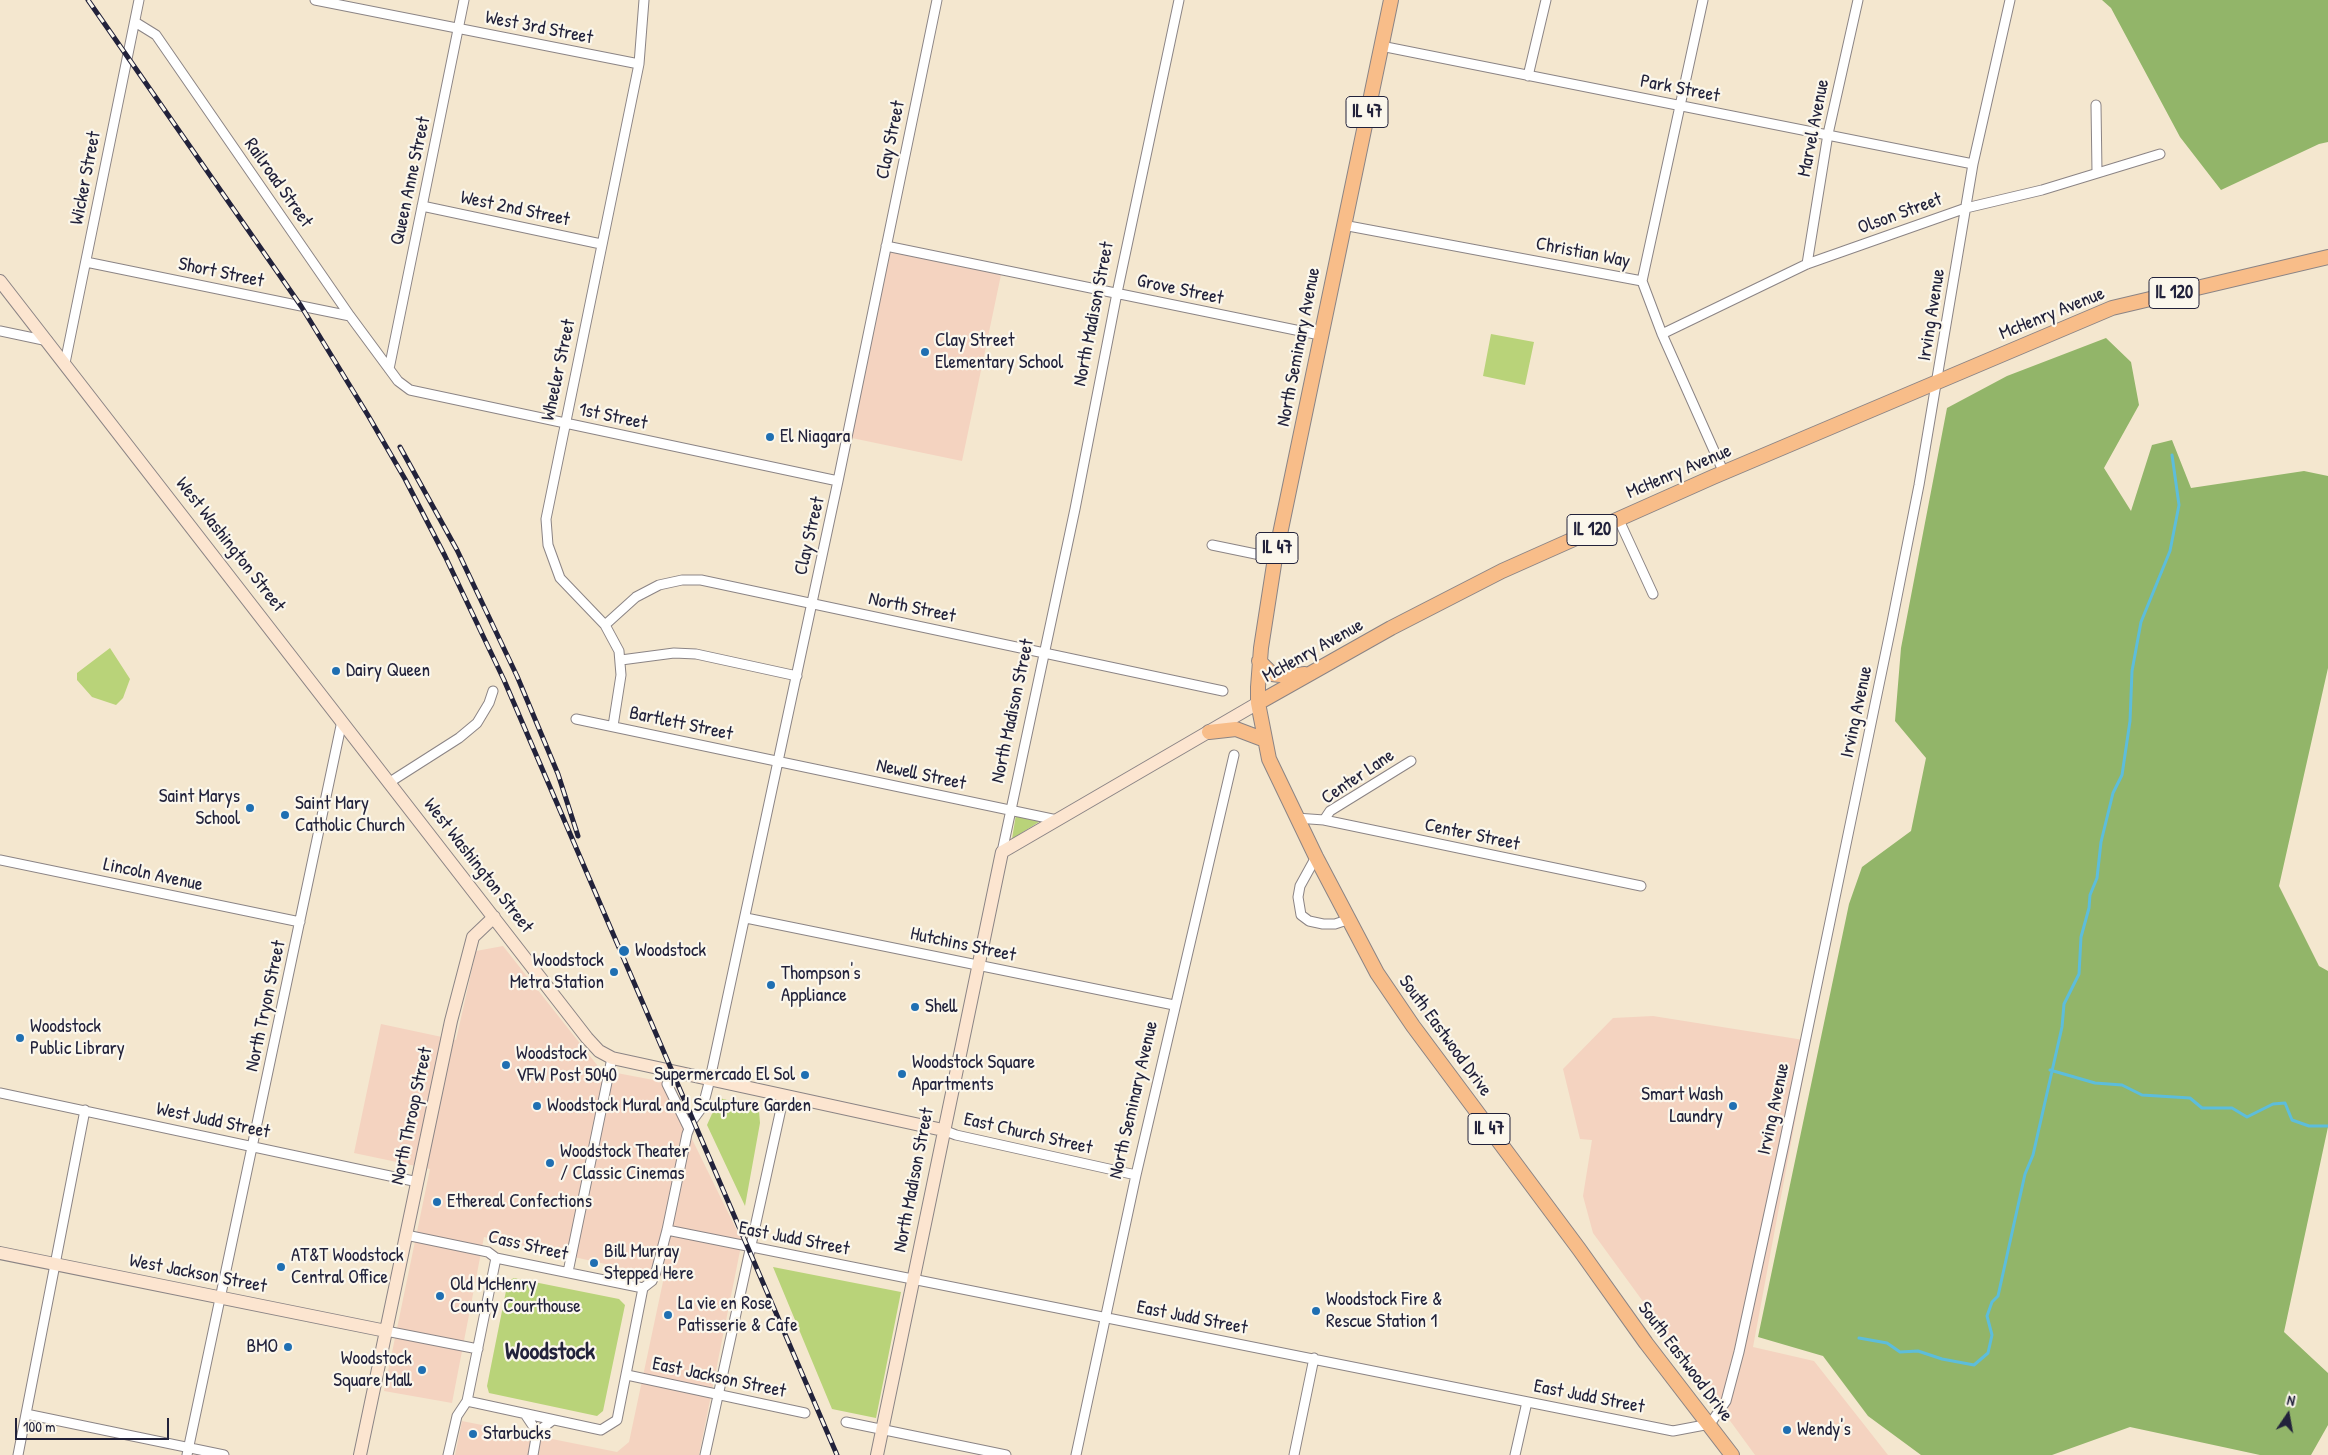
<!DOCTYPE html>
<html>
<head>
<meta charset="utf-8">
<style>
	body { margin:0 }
	#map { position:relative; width:2328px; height:1455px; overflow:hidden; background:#f4e7cf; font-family:"Patrick Hand",sans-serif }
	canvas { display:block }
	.north { position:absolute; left:2263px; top:1390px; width:50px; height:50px; -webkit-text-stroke:4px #fbf7ec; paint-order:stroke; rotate:12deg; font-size:14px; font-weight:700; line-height:20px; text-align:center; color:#22223b }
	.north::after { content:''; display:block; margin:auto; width:18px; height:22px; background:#22223b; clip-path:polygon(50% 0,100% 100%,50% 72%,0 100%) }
	.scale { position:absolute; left:15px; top:1418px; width:154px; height:22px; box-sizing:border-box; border:2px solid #22223b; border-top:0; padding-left:6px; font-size:15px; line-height:18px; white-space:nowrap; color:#22223b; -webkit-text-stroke:4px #fbf7ec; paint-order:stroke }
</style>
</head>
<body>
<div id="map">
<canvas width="2328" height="1455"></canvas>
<div class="north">N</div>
<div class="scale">100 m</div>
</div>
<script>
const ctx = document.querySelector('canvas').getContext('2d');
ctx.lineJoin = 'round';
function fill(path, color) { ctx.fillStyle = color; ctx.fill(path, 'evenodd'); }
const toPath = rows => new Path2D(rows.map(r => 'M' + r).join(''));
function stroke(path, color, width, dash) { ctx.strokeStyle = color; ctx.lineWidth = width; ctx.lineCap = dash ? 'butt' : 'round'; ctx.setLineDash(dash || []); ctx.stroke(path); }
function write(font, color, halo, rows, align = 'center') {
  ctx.font = font + ' "Patrick Hand",sans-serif'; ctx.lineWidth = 4.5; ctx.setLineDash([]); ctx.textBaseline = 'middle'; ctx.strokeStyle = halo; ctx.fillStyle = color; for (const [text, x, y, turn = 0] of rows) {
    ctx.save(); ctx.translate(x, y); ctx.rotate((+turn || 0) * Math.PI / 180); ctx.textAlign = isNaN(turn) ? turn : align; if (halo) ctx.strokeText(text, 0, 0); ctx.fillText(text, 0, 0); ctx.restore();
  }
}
fill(toPath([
	[886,246,1002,270,962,461,847,437],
	[503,946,601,1070,664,1082,742,1241,699,1455,455,1455,462,1421,617,1452,629,1442,664,1277,484,1237,452,1403,384,1391,430,1169,354,1153,381,1024,456,1040,476,951],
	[1653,1016,1810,1041,1753,1347,1814,1361,1888,1455,1755,1455,1593,1233,1583,1196,1592,1140,1580,1139,1563,1069,1613,1018]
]), '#f4d3c0');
fill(toPath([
	[1491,334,1534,342,1525,385,1483,376],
	[110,648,130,679,123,698,116,705,92,697,77,680,77,673],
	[1016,814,1042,820,1012,839],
	[719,1098,753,1106,759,1111,760,1123,745,1206,707,1125],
	[773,1267,901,1292,876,1418,832,1409],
	[514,1278,619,1299,625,1305,603,1411,597,1416,489,1393,487,1386,508,1281]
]), '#b9d379');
fill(toPath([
	[2102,0,2328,0,2328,142,2319,144,2221,190,2180,137,2111,8],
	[2106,338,2131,362,2139,405,2104,468,2131,511,2152,445,2172,440,2191,488,2304,471,2328,476,2328,668,2279,886,2319,966,2328,971,2328,1127,2284,1332,2328,1373,2328,1425,2311,1455,2260,1455,2130,1427,2052,1455,1921,1455,1868,1416,1823,1356,1758,1337,1849,904,1862,867,1911,831,1926,758,1895,721,1901,648,1947,408,2007,376]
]), '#92b569');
stroke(toPath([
	[2050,1070,2095,1083,2122,1085,2142,1095,2190,1098,2202,1108,2232,1108,2247,1117,2273,1104,2285,1103,2292,1120,2309,1126,2328,1126],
	[1859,1338,1887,1343,1900,1352,1918,1351,1942,1359,1974,1365,1988,1353,1992,1335,1987,1316,1992,1302,1998,1296,2025,1174,2033,1155,2062,1027,2064,1004,2079,974,2081,937,2089,908,2090,895,2097,878,2101,842,2113,793,2122,775,2130,721,2132,671,2141,622,2170,551,2179,505,2172,455]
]), '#5dbddb', 3);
const street = toPath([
	[315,0,639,64],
	[135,22,156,35,350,316,398,381,410,390,838,481],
	[1381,46,1973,164],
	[1528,76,1546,0],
	[2096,105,2097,172],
	[422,206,601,244],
	[1343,225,1642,281,1662,334,1724,473],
	[886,246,1320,335],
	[86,262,350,316],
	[1807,264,1828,134,1858,0],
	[1642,281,1703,0],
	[0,331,48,341],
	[1662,334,1807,264,1966,208,2042,190,2160,154],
	[65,363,139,0],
	[389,369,464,0],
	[1618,518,1653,594],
	[1212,545,1275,558],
	[605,625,636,597,659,585,682,580,701,580,1223,691],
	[621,660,674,653,696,654,797,676],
	[576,719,1057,820],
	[613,726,621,675,619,651,605,625,560,578,548,545,546,519,639,64,644,0],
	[390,782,459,738,477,723,489,703,493,691],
	[1296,818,1324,820,1641,886],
	[1324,820,1330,811,1411,761],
	[1002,852,1075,509,1117,293,1179,0],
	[1316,857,1300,886,1298,897,1301,915,1309,921,1323,924,1335,924,1347,920],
	[0,860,300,922],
	[746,918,1174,1005],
	[667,1084,689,1129],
	[0,1093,418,1182],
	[943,1130,956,1135,1136,1175],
	[667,1230,1673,1431,1710,1424,1726,1401,1739,1352,1784,1144,1892,622,1919,485,1973,164,2010,0],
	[406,1235,488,1252,496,1258,643,1288],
	[568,1272,612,1058],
	[643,1288,652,1281,656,1272,667,1230,687,1134,692,1121,703,1106,710,1079,838,481,937,0],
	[386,1331,478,1349],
	[627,1375,805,1413],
	[467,1401,601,1430,617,1420,643,1288],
	[26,1414,224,1455],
	[525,1414,537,1432],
	[846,1422,1006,1455],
	[18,1455,85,1110],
	[187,1455,342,721],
	[448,1455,457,1416,467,1401,496,1258],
	[533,1455,537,1432,553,1420],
	[705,1455,784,1095],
	[1076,1455,1136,1175,1234,755],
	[1294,1455,1314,1358],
	[1515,1455,1527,1402]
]);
const secondary = toPath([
	[0,281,587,1038,599,1051,612,1058,943,1130],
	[0,1253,386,1331],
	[360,1455,451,1021,473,937,494,917],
	[877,1455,1002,852,1258,703]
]);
const primary = toPath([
	[1391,0,1275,558,1261,648,1258,687,1258,703,1269,759,1316,857,1377,973,1413,1026,1579,1249,1646,1343,1732,1455],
	[1259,661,1272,674,1288,676,1305,674],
	[1258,703,1391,628,1502,571,1713,477,2112,308,2328,257],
	[1209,732,1236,729,1265,740]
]);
stroke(street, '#8b8485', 11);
stroke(secondary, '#8b8485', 14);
stroke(primary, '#8b8485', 16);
stroke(street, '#fff', 9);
stroke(secondary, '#fce5d0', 12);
stroke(primary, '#f8bd89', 14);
const rail = toPath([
	[88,0,301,306,369,417,405,479,445,556,504,680,837,1455],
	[400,447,457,550,517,676,558,774,578,836]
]);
stroke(rail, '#22223b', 5);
stroke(rail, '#fbf7ec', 3, [9]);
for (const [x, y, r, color] of [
	[925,352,5,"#1f6fb2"],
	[770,437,5,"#1f6fb2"],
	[336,671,5,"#1f6fb2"],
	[250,808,5,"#1f6fb2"],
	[285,815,5,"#1f6fb2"],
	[624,951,6,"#1f6fb2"],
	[614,972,5,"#1f6fb2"],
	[771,985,5,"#1f6fb2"],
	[915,1007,5,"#1f6fb2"],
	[20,1038,5,"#1f6fb2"],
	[506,1065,5,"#1f6fb2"],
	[902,1074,5,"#1f6fb2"],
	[805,1075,5,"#1f6fb2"],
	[537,1106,5,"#1f6fb2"],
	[1733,1106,5,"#1f6fb2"],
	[550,1163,5,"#1f6fb2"],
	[437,1202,5,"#1f6fb2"],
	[594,1263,5,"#1f6fb2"],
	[281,1267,5,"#1f6fb2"],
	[440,1296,5,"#1f6fb2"],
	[1316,1311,5,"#1f6fb2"],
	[668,1315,5,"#1f6fb2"],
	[288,1347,5,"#1f6fb2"],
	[422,1370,5,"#1f6fb2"],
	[1787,1430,5,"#1f6fb2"],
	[473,1434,5,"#1f6fb2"]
]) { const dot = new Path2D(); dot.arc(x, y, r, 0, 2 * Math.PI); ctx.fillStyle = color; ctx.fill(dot); stroke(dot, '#fbf7ec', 2); }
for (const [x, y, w] of [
	[1367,112,42],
	[2174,293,50],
	[1592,530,50],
	[1277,548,42],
	[1489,1129,42]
]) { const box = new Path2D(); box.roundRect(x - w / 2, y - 15.5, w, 31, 4); ctx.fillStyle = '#fbf7ec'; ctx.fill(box); stroke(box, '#22223b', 1); }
write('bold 18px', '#22223b', null, [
	["IL 47",1367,112],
	["IL 120",2174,293],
	["IL 120",1592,530],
	["IL 47",1277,548],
	["IL 47",1489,1129]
]);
write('19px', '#22223b', '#fbf7ec', [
	["West 3rd Street",539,28,11],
	["Park Street",1680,89,11],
	["Marvel Avenue",1814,128,-79],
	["Clay Street",891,140,-78],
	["Wicker Street",86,178,-79],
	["Queen Anne Street",411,181,-78],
	["Railroad Street",278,183,55],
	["West 2nd Street",515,209,12],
	["Olson Street",1900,214,-20],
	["Christian Way",1583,253,11],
	["Short Street",221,273,12],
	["Grove Street",1180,290,12],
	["North Madison Street",1094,314,-79],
	["McHenry Avenue",2052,314,-22],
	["Irving Avenue",1932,315,-81],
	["North Seminary Avenue",1299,347,-79],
	["Wheeler Street",559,370,-78],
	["1st Street",613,417,12],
	["McHenry Avenue",1679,472,-23],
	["Clay Street",810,536,-77],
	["West Washington Street",230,545,52],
	["North Street",912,608,12],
	["McHenry Avenue",1313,651,-29],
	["North Madison Street",1013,711,-78],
	["Irving Avenue",1857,712,-78],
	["Bartlett Street",681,724,12],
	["Newell Street",921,775,12],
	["Center Lane",1358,777,-34],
	["Center Street",1472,835,12],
	["West Washington Street",478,866,52],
	["Lincoln Avenue",153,875,12],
	["Hutchins Street",963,945,12],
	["North Tryon Street",266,1006,-78],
	["South Eastwood Drive",1445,1036,54],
	["North Seminary Avenue",1134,1100,-77],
	["Irving Avenue",1774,1109,-78],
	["North Throop Street",412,1116,-78],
	["West Judd Street",213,1121,12],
	["East Church Street",1028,1134,13],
	["North Madison Street",914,1180,-79],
	["East Judd Street",794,1239,11],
	["Cass Street",528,1246,13],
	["West Jackson Street",198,1274,11],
	["East Judd Street",1192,1318,11],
	["South Eastwood Drive",1685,1362,53],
	["East Jackson Street",719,1378,12],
	["East Judd Street",1589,1397,11]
]);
write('19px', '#22223b', '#fbf7ec', [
	["Clay Street",935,341],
	["Elementary School",935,363],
	["El Niagara",780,437],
	["Dairy Queen",346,671],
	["Saint Marys",240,797,"right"],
	["School",240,819,"right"],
	["Saint Mary",295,804],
	["Catholic Church",295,826],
	["Woodstock",635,951],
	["Woodstock",604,961,"right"],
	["Metra Station",604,983,"right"],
	["Thompson's",781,974],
	["Appliance",781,996],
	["Shell",925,1007],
	["Woodstock",30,1027],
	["Public Library",30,1049],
	["Woodstock",516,1054],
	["VFW Post 5040",516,1076],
	["Woodstock Square",912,1063],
	["Apartments",912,1085],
	["Supermercado El Sol",795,1075,"right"],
	["Smart Wash",1723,1095,"right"],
	["Laundry",1723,1117,"right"],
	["Woodstock Mural and Sculpture Garden",547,1106],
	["Woodstock Theater",560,1152],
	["/ Classic Cinemas",560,1174],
	["Ethereal Confections",447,1202],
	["Bill Murray",604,1252],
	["Stepped Here",604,1274],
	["AT&T Woodstock",291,1256],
	["Central Office",291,1278],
	["Old McHenry",450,1285],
	["County Courthouse",450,1307],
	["Woodstock Fire &",1326,1300],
	["Rescue Station 1",1326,1322],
	["La vie en Rose",678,1304],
	["Patisserie & Cafe",678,1326],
	["BMO",278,1347,"right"],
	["Woodstock",412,1359,"right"],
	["Square Mall",412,1381,"right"],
	["Wendy's",1797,1430],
	["Starbucks",483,1434]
], 'left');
write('bold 24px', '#22223b', '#fbf7ec', [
	["Woodstock",550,1353]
]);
</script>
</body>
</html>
